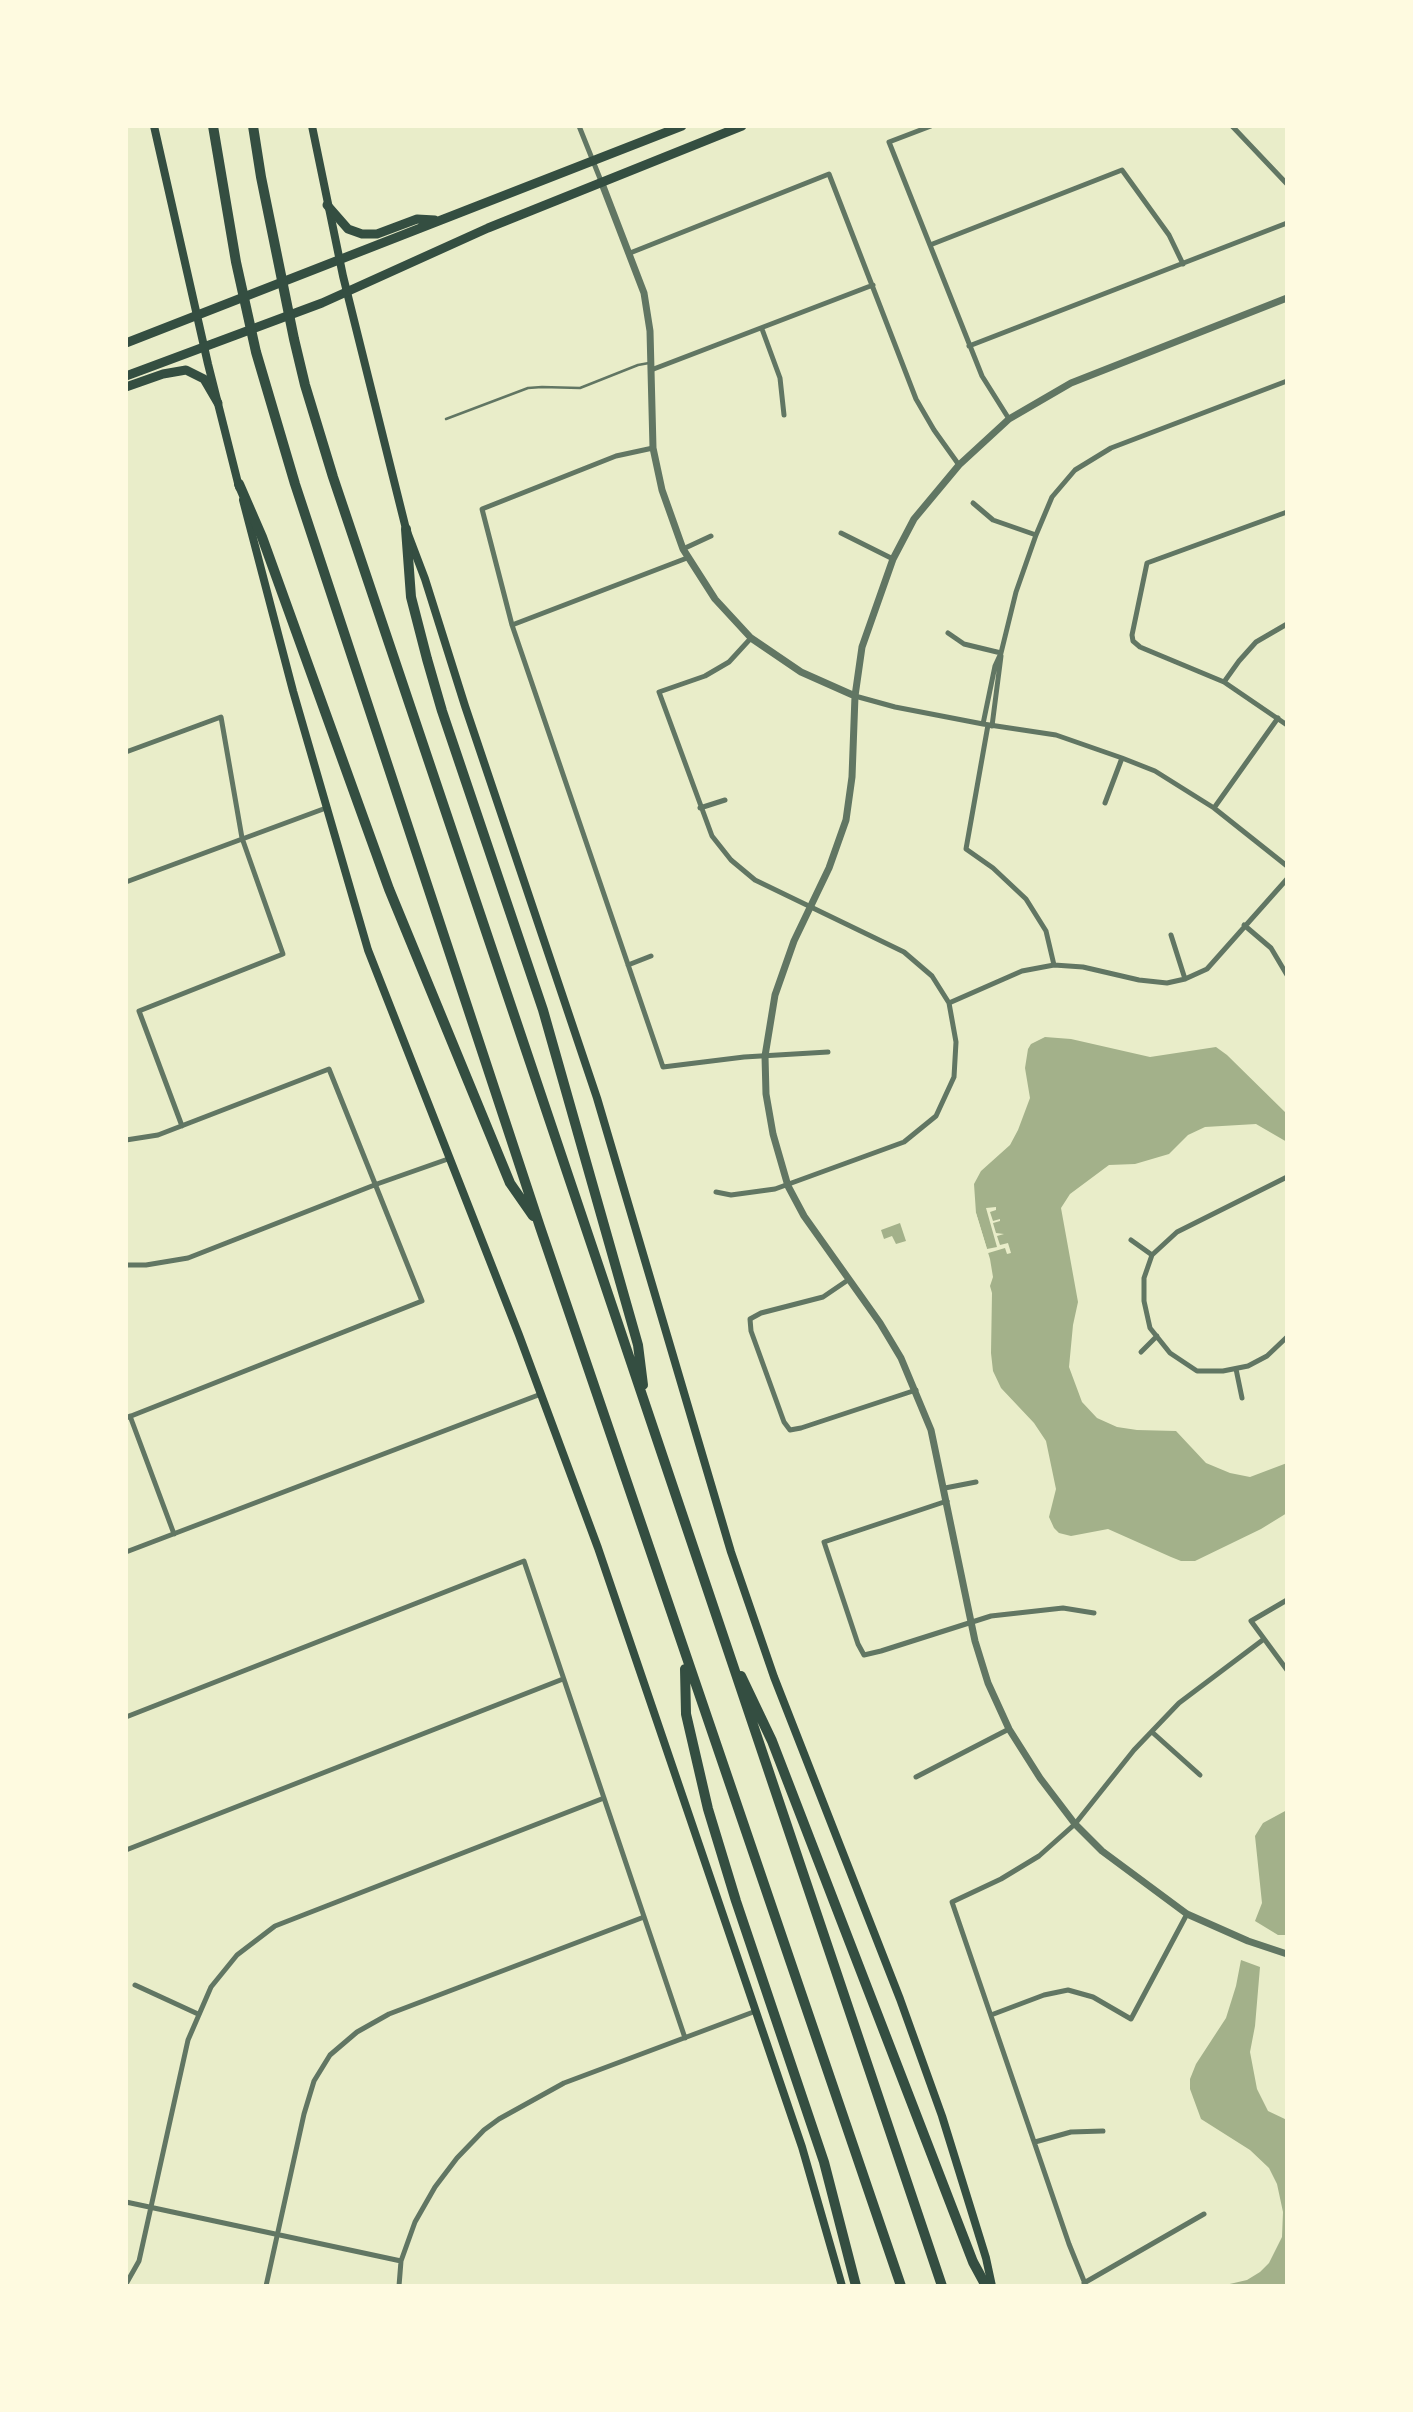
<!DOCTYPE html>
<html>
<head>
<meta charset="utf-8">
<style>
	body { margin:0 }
	#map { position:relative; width:1413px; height:2412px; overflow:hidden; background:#e9edc9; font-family:Karla,sans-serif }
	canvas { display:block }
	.frame { position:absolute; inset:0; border:128px solid #fefae0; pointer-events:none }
</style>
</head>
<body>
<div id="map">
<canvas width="1413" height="2412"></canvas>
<div class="frame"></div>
</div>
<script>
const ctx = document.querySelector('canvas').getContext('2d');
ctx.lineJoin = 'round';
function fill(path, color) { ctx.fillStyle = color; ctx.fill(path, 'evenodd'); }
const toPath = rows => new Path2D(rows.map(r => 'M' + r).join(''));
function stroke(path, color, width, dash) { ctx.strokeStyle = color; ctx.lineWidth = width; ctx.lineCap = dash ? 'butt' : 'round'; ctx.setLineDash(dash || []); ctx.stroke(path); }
fill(toPath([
	[1045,1037,1071,1039,1150,1057,1216,1047,1227,1055,1287,1114,1287,1142,1256,1124,1205,1127,1188,1135,1169,1154,1135,1164,1109,1165,1070,1194,1061,1208,1078,1302,1073,1325,1069,1367,1082,1402,1097,1418,1117,1427,1137,1430,1176,1431,1206,1463,1230,1473,1250,1477,1287,1463,1287,1513,1261,1529,1195,1561,1181,1561,1171,1557,1108,1529,1071,1536,1059,1533,1054,1528,1049,1517,1056,1489,1046,1441,1034,1423,1001,1388,993,1371,991,1353,992,1293,990,1286,993,1277,990,1259,976,1213,974,1184,981,1171,1010,1145,1018,1130,1030,1098,1025,1068,1028,1049,1031,1044],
	[900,1223,906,1241,896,1244,892,1236,884,1239,881,1230],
	[1287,1810,1287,1935,1278,1935,1255,1921,1262,1903,1255,1836,1263,1823],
	[1241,1960,1260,1967,1255,2026,1250,2052,1257,2089,1268,2111,1287,2120,1287,2286,1221,2286,1247,2280,1260,2272,1269,2263,1282,2237,1283,2212,1277,2184,1269,2168,1250,2150,1201,2119,1190,2089,1190,2079,1196,2064,1226,2018,1236,1986]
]), '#a3b18a');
fill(toPath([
	[996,1207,996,1210,990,1212,993,1221,1000,1219,1000,1221,993,1223,996,1233,1004,1234,997,1236,1000,1245,1008,1243,1011,1253,1007,1254,1005,1248,985,1254,972,1215,976,1213,987,1249,997,1247,986,1208]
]), '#e9edc9');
stroke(toPath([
	[446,419,528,388,542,387,580,388,638,365,649,363]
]), '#617663', 2.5);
stroke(toPath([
	[579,126,601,181],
	[931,126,889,142,982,376,1009,419],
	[1232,126,1287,184],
	[930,245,1122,170,1169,235,1183,264],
	[630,253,829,174,916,399,934,430,959,465],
	[762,329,780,378,784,415],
	[969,346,1287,223],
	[651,370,873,285],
	[653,448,616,456,482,509,512,625,663,1067,744,1057,828,1052],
	[973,503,993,520,1036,535],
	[1287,512,1147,563,1132,635,1133,641,1140,647,1224,682,1287,725],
	[841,533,893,559],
	[683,549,711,536],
	[512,625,687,558],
	[948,633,964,644,1001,653],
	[751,638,729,662,705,676,659,692,712,836,731,860,755,880,904,952,932,976,949,1003],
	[1224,682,1239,661,1256,642,1287,624],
	[855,696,895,707,983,724,1056,735,1122,758,1155,771,1214,808,1287,866],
	[983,724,995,666,1001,653,1016,592,1036,535,1052,497,1075,470,1111,448,1287,381],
	[988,725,966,849,993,868,1026,899,1046,931,1054,965],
	[992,726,1001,656],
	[126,752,221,717,242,838,283,954,139,1011,182,1126],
	[1105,803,1122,758],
	[700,808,725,800],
	[1214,808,1278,718],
	[126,882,326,808],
	[1244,925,1271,948,1287,975],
	[1171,935,1185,979],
	[628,965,651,956],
	[126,1140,158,1135,329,1069,422,1301,126,1418],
	[1287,1177,1177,1232,1152,1255,1144,1278,1144,1301,1150,1328,1170,1353,1197,1371,1223,1371,1248,1366,1267,1356,1287,1337],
	[716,1192,731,1195,775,1189,904,1142,936,1116,954,1077,956,1042,949,1003,1022,971,1054,965,1083,967,1139,980,1167,983,1185,979,1207,969,1287,879],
	[1131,1240,1152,1255],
	[126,1265,146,1265,188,1258,377,1184,448,1159],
	[848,1280,823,1297,761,1313,750,1319,751,1331,784,1422,790,1430,801,1428,916,1390],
	[1141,1352,1157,1336],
	[1236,1369,1242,1398],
	[130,1416,174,1534],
	[945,1488,976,1482],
	[947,1501,824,1542,858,1644,864,1655,881,1651,991,1616,1063,1608,1094,1613],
	[126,1552,541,1394],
	[1287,1600,1251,1621,1287,1670],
	[126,1717,524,1561,685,2038],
	[1152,1732,1200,1775],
	[916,1777,1009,1729],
	[126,1850,563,1679],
	[135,1985,198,2014],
	[991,2015,1044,1995,1068,1990,1093,1997,1131,2019,1187,1914],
	[1035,2142,1071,2132,1103,2131],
	[126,2202,401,2261,415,2222,435,2187,457,2158,484,2130,499,2119,564,2083,756,2011],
	[1084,2283,1204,2214],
	[126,2284,139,2261,188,2040,211,1987,237,1955,275,1926,604,1798],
	[266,2286,304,2114,314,2081,330,2055,357,2032,389,2014,644,1917],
	[399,2286,401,2261],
	[1086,2286,1069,2244,952,1902,1001,1879,1039,1856,1075,1824,1134,1750,1179,1703,1264,1639]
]), '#617663', 5);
stroke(toPath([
	[601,181,644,293,650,331,653,448,662,490,683,549,715,599,751,638,801,672,855,696],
	[1287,298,1071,383,1009,419,959,465,914,519,893,559,862,647,855,696,852,777,846,820,829,868,794,941,775,995,765,1056,766,1094,773,1134,788,1186,804,1216,880,1323,901,1358,931,1430,975,1641,988,1683,1009,1729,1040,1778,1075,1824,1102,1851,1187,1914,1248,1941,1287,1954]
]), '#617663', 7);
stroke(toPath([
	[154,126,208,364,239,487],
	[312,126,343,276,406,529,425,579,465,706,597,1098,731,1552,774,1677,900,1999,942,2116,986,2258,992,2286],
	[243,500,293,691,368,950,519,1335,598,1548,802,2147,842,2286]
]), '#344e41', 8);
stroke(toPath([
	[327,205,348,229,362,234,377,234,417,219,435,220],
	[126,343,682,126],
	[126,376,322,303,488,228,742,126],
	[126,387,163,374,186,370,204,379,218,403]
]), '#344e41', 9);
stroke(toPath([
	[213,126,236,262,256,352,295,484,540,1227,901,2286],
	[253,126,261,177,294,339,305,385,333,477,942,2286],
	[239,484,262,537,389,889,510,1183,533,1216],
	[406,529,411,597,427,659,442,711,543,1010,638,1345,643,1385],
	[685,1669,686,1714,708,1809,736,1901,824,2162,856,2286],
	[741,1676,772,1741,973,2262,986,2286]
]), '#344e41', 10);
</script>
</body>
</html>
